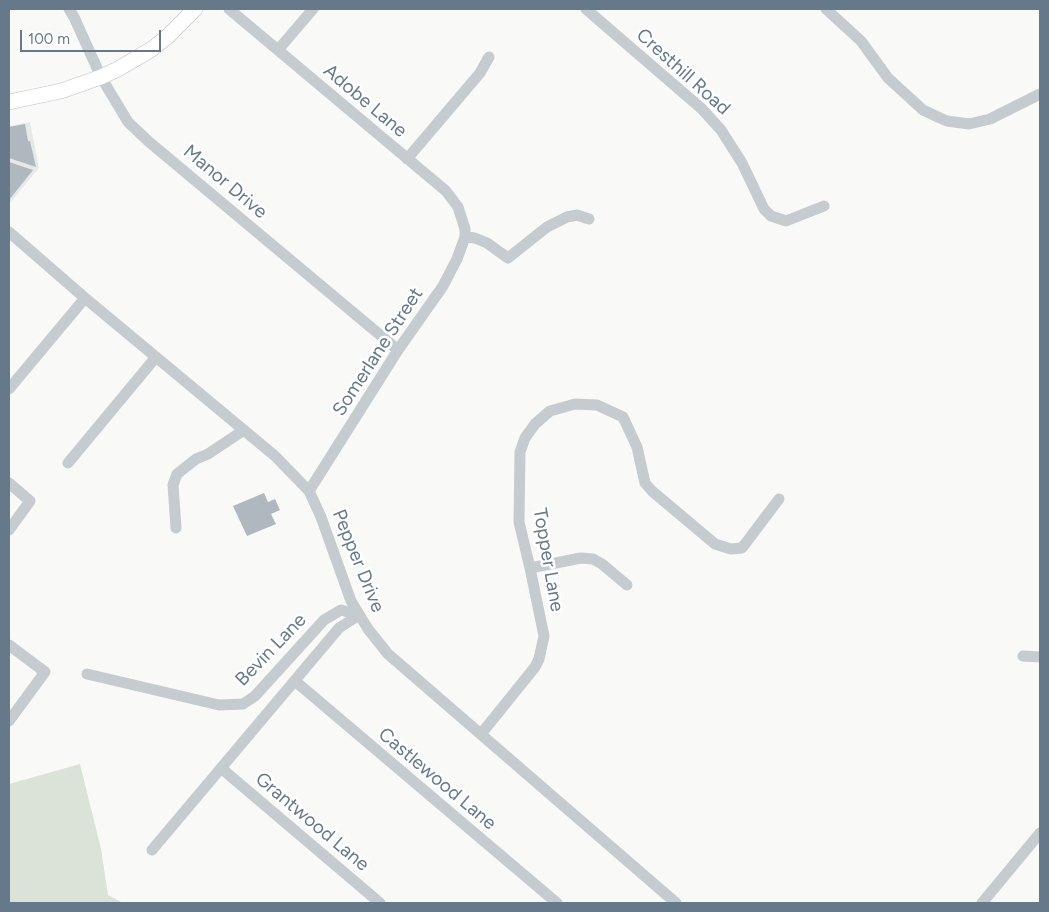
<!DOCTYPE html>
<html>
<head>
<meta charset="utf-8">
<style>
	body { margin:0 }
	#map { position:relative; width:1049px; height:912px; overflow:hidden; background:#f9f9f7; font-family:Figtree,sans-serif }
	canvas { display:block }
	.frame { position:absolute; inset:0; border:10px solid #65798b; pointer-events:none }
	.scale { position:absolute; left:20px; top:30px; width:141px; height:22px; box-sizing:border-box; border:2px solid #65798b; border-top:0; padding-left:6px; font-size:15px; line-height:18px; white-space:nowrap; color:#65798b; -webkit-text-stroke:4px #fff; paint-order:stroke }
</style>
</head>
<body>
<div id="map">
<canvas width="1049" height="912"></canvas>
<div class="frame"></div>
<div class="scale">100 m</div>
</div>
<script>
const ctx = document.querySelector('canvas').getContext('2d');
ctx.lineJoin = 'round';
function fill(path, color) { ctx.fillStyle = color; ctx.fill(path, 'evenodd'); }
const toPath = rows => new Path2D(rows.map(r => 'M' + r).join(''));
function stroke(path, color, width, dash) { ctx.strokeStyle = color; ctx.lineWidth = width; ctx.lineCap = dash ? 'butt' : 'round'; ctx.setLineDash(dash || []); ctx.stroke(path); }
function write(font, color, halo, rows, align = 'center') {
  ctx.font = font + ' Figtree,sans-serif'; ctx.lineWidth = 5; ctx.setLineDash([]); ctx.textBaseline = 'middle'; ctx.strokeStyle = halo; ctx.fillStyle = color; for (const [text, x, y, turn = 0] of rows) {
    ctx.save(); ctx.translate(x, y); ctx.rotate((+turn || 0) * Math.PI / 180); ctx.textAlign = isNaN(turn) ? turn : align; if (halo) ctx.strokeText(text, 0, 0); ctx.fillText(text, 0, 0); ctx.restore();
  }
}
fill(toPath([
	[30,122,39,168,9,204,9,126]
]), '#e7e8e8');
fill(toPath([
	[80,764,101,849,108,895,123,903,9,903,9,784]
]), '#dbe2d7');
fill(toPath([
	[25,124,28,141,30,141,36,167,9,158,9,127],
	[9,162,33,170,9,200],
	[264,493,268,502,275,499,280,510,271,514,276,524,247,536,233,506]
]), '#afb8bf');
const major = toPath([
	[9,102,61,91,101,77,118,69,152,49,167,37,195,9]
]);
stroke(major, '#bcc0c4', 16);
stroke(toPath([
	[69,9,74,17,101,77,128,122,148,141,398,350],
	[229,9,446,191,458,207,465,229,465,237,457,259,443,286,398,350,309,491],
	[586,9,702,109,721,130,742,163,764,209,771,216,786,221,824,206],
	[826,9,861,41,888,78,923,110,940,118,947,121,969,124,990,119,1040,94],
	[278,50,313,9],
	[407,159,480,73,489,57],
	[9,232,85,298,275,456,309,491,321,517,351,601,368,629,388,654,676,903],
	[465,237,475,238,487,243,508,258,547,227,567,217,577,215,589,219],
	[9,389,85,298],
	[68,463,156,357],
	[9,483,30,501,9,530],
	[176,528,173,485,177,474,196,459,208,454,244,430],
	[530,568,581,558,593,559,602,564,627,585],
	[9,645,45,672,9,721],
	[1023,656,1040,657],
	[87,674,219,705,243,704,255,696,324,620,341,610,359,615],
	[295,681,557,903],
	[481,734,535,667,539,659,544,636,530,568,519,522,520,452,525,438,535,424,550,411,575,404,597,405,623,417,637,447,645,483,652,491,715,544,731,549,742,548,779,499],
	[221,768,380,903],
	[152,850,339,628,359,615],
	[982,903,1040,833]
]), '#c6cbcf', 11);
stroke(major, '#fff', 15);
write('19px', '#65798b', '#fff', [
	["Cresthill Road",683,72,42],
	["Adobe Lane",365,101,40],
	["Manor Drive",225,182,40],
	["Somerlane Street",378,352,-57],
	["Topper Lane",548,560,80],
	["Pepper Drive",358,561,68],
	["Bevin Lane",271,650,-46],
	["Castlewood Lane",437,779,40],
	["Grantwood Lane",312,822,40]
]);
</script>
</body>
</html>
